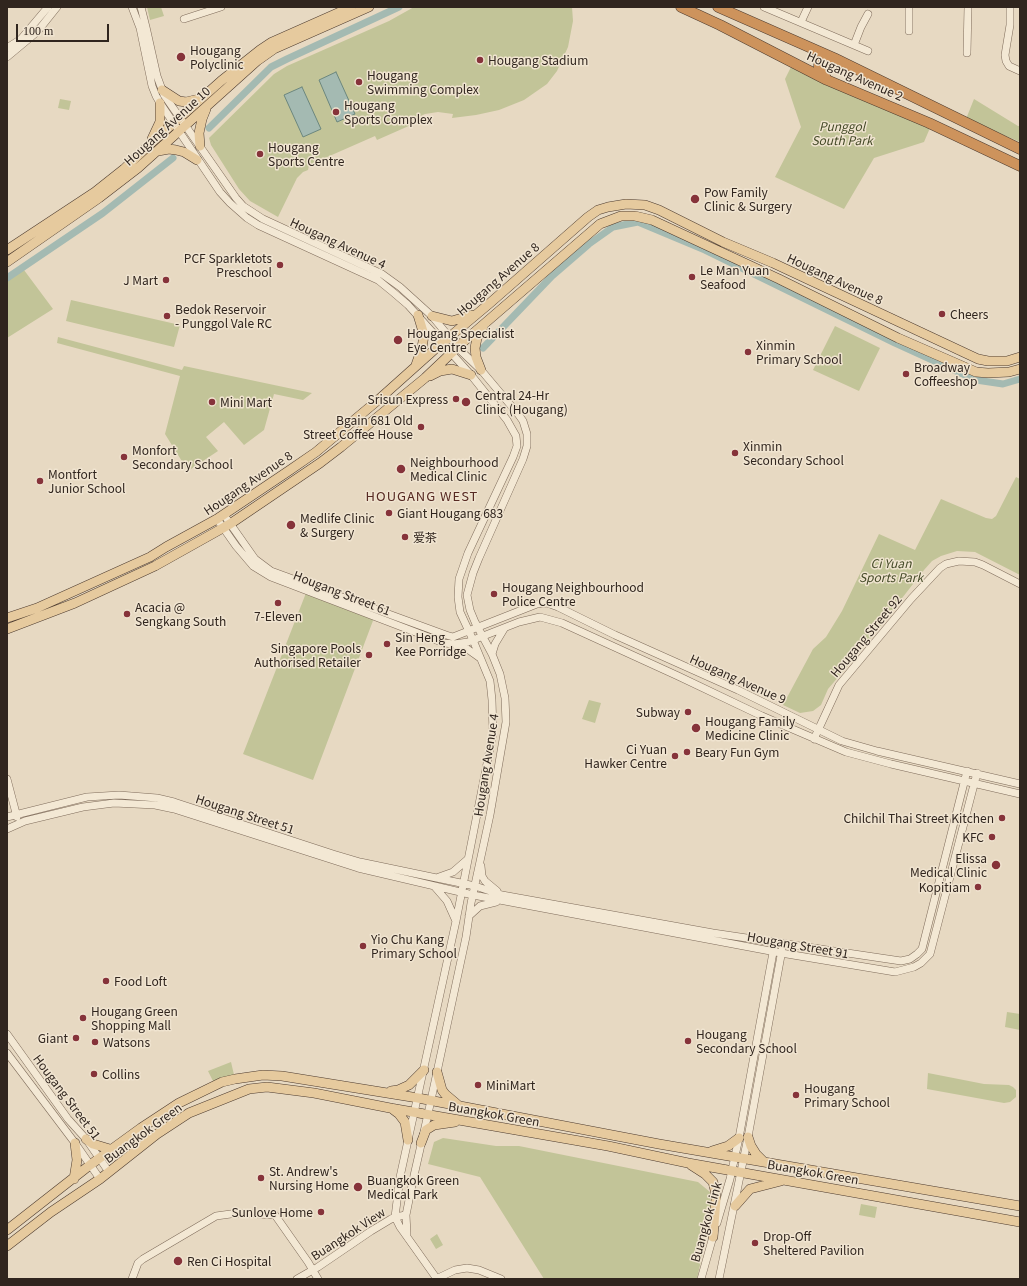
<!DOCTYPE html>
<html>
<head>
<meta charset="utf-8">
<style>
	body { margin:0 }
	#map { position:relative; width:1027px; height:1286px; overflow:hidden; background:#e7d9c2; font-family:Georgia,serif }
	canvas { display:block }
	.frame { position:absolute; inset:0; border:8px solid #30251e; pointer-events:none }
	.scale { position:absolute; left:16px; top:24px; width:93px; height:18px; box-sizing:border-box; border:2px solid #30251e; border-top:0; padding-left:5px; font-size:12px; line-height:14px; white-space:nowrap; color:#30251e; -webkit-text-stroke:3px #f0e4d0; paint-order:stroke }
</style>
</head>
<body>
<div id="map">
<canvas width="1027" height="1286"></canvas>
<div class="frame"></div>
<div class="scale">100 m</div>
</div>
<script>
const ctx = document.querySelector('canvas').getContext('2d');
ctx.lineJoin = 'round';
function fill(path, color) { ctx.fillStyle = color; ctx.fill(path, 'evenodd'); }
const toPath = rows => new Path2D(rows.map(r => 'M' + r).join(''));
function stroke(path, color, width, dash) { ctx.strokeStyle = color; ctx.lineWidth = width; ctx.lineCap = dash ? 'butt' : 'round'; ctx.setLineDash(dash || []); ctx.stroke(path); }
function write(font, color, halo, rows, align = 'center') {
  ctx.font = font + ' Georgia,"Noto Sans SC",serif'; ctx.lineWidth = 3; ctx.setLineDash([]); ctx.textBaseline = 'middle'; ctx.strokeStyle = halo; ctx.fillStyle = color; for (const [text, x, y, turn = 0] of rows) {
    ctx.save(); ctx.translate(x, y); ctx.rotate((+turn || 0) * Math.PI / 180); ctx.textAlign = isNaN(turn) ? turn : align; if (halo) ctx.strokeText(text, 0, 0); ctx.fillText(text, 0, 0); ctx.restore();
  }
}
fill(toPath([
	[147,7,161,7,164,16,150,20],
	[414,7,572,7,573,21,568,47,557,71,547,84,524,100,499,110,476,115,452,118,453,114,438,112,425,114,410,121,411,125,377,140,375,136,309,165,308,170,303,172,297,178,278,217,250,201,239,189,211,145,209,138,274,74,287,66,389,21],
	[793,63,930,128,924,142,874,158,844,209,775,177,801,127,785,79],
	[60,99,71,101,69,110,58,108],
	[974,99,1018,126,1020,126,1020,142,966,119],
	[21,266,53,309,7,338,7,275],
	[71,300,180,325,174,347,66,321],
	[835,326,880,348,859,391,813,370],
	[58,337,182,370,184,366,312,393,303,400,274,394,264,430,244,445,224,422,206,437,218,451,188,471,165,434,180,376,57,343],
	[1016,477,1020,479,1020,575,975,552,957,551,941,556,932,561,924,570,863,648,828,689,821,705,813,711,800,713,783,705,813,649,826,637,842,611,879,534,915,550,941,499,986,518,992,519,996,516],
	[306,593,374,618,313,780,243,754],
	[589,700,601,703,595,723,582,719],
	[1007,1012,1020,1014,1020,1030,1005,1027],
	[231,1062,235,1079,215,1085,208,1071],
	[928,1073,984,1084,1009,1085,1013,1087,1016,1090,1016,1097,1010,1102,1004,1103,927,1089],
	[443,1138,496,1146,519,1146,698,1182,710,1192,711,1214,697,1279,544,1279,480,1177,428,1164,434,1142],
	[861,1204,877,1207,875,1218,859,1215],
	[437,1234,443,1245,436,1249,430,1239]
]), '#c2c498');
const water = toPath([
	[336,72,355,114,337,122,319,80,336,72],
	[302,87,321,129,303,137,284,95,302,87]
]);
fill(water, '#a4bab2');
stroke(water, '#6c877e', 1);
stroke(toPath([
	[209,128,271,67,287,59,399,7],
	[7,278,103,213,173,158],
	[483,348,552,276,589,244,613,227,638,222,705,250,895,343,976,380,1003,384,1020,379]
]), '#a4bab2', 7);
const minor = toPath([
	[132,7,140,28,152,86,156,96,160,103,220,192,230,203,247,218,258,225,378,280,394,293,408,305,471,375,507,420,516,436,517,446,513,457,468,553,459,579,458,597,460,612,473,640,490,681,492,700,493,733,456,921,400,1177,395,1217,400,1227,437,1279],
	[141,7,146,27,157,76,164,95,236,198,243,206,263,219,382,274,400,287,432,316,460,350,481,370,518,414,523,421,527,434,527,446,523,459,479,558,473,573,467,595,470,610,475,622,492,654,500,674,505,698,506,722,490,815,471,903,466,937,428,1114,413,1180,406,1215,407,1234],
	[764,7,868,51],
	[909,7,909,31],
	[1010,7,1010,25,1005,55,1006,61,1009,66,1020,71],
	[184,19,221,7],
	[801,22,808,7],
	[854,45,861,27,868,14],
	[7,48,21,39,48,7],
	[967,53,968,7],
	[7,57,37,32,57,7],
	[224,515,255,559,271,571,446,635,453,637,537,604,547,603,558,607,615,635,738,690,842,741,877,751,1020,784],
	[217,519,236,546,253,566,271,577,444,643,454,644,468,642,519,622,540,617,562,623,678,676,762,716,846,752,891,764,1020,794],
	[456,645,466,648,480,658],
	[492,654,495,644,504,629],
	[814,739,839,685,911,599,940,568,946,564,959,561,975,562,983,565,1020,584],
	[7,779,17,817],
	[7,817,87,797,119,795,157,798,174,802,333,854,360,862,475,886,502,895,713,933,901,961,910,959,917,954,922,949,967,771],
	[7,829,25,821,83,807,114,803,155,805,174,809,358,868,473,895,781,953,895,972,914,967,921,963,930,954,977,773],
	[481,866,482,876,485,881,497,891],
	[439,877,453,872,468,859],
	[434,886,447,901,456,921],
	[469,916,480,906,496,902],
	[7,1034,68,1119,86,1139,109,1172],
	[7,1053,75,1143,100,1179],
	[717,1223,730,1179,739,1138,774,947],
	[132,1279,138,1263,143,1259,216,1216,238,1213,275,1215,308,1262,318,1279],
	[297,1279,318,1267,371,1231,391,1219,395,1217,406,1215],
	[436,1279,455,1270,467,1268,479,1270,501,1279],
	[701,1279,714,1233],
	[719,1279,748,1137,782,950]
]);
const major = toPath([
	[162,90,179,101,186,102,199,99],
	[152,139,160,122,160,103],
	[200,146,199,133,202,119,206,109],
	[158,151,169,149,176,150,184,152,197,160],
	[7,250,95,192,124,169,150,144,221,81,260,50,272,42,351,7],
	[7,262,99,198,138,168,257,61,274,49,369,7],
	[432,316,452,321,472,315],
	[416,365,422,348,424,335,418,315],
	[481,370,476,357,475,348,477,338,483,327],
	[430,376,440,371,452,369,471,375],
	[7,618,37,608,150,557,166,547,217,519,290,470,316,452,377,401,434,350,490,303,588,217,598,210,608,207,626,204,645,205,659,210,723,242,773,263,978,359,988,361,1007,361,1020,357],
	[7,629,75,603,155,566,230,524,320,463,341,447,425,378,462,343,600,224,621,216,635,216,652,220,779,279,898,338,976,372,988,373,1009,372,1020,369],
	[437,1072,442,1090,445,1094,458,1105],
	[391,1091,398,1090,409,1085,424,1070],
	[391,1108,399,1114,405,1122,408,1140],
	[748,1137,751,1146,756,1154,764,1162],
	[86,1139,93,1144,113,1150],
	[421,1143,426,1130,434,1125,455,1122],
	[712,1151,728,1146,739,1138],
	[691,1165,705,1174,713,1182,715,1190,716,1199,713,1237],
	[74,1179,77,1160,75,1143],
	[735,1206,750,1189,781,1181],
	[7,1230,90,1165,141,1128,179,1103,222,1082,235,1079,263,1075,282,1076,418,1098,659,1144,1020,1206],
	[7,1246,51,1212,100,1179,157,1134,189,1113,249,1089,267,1087,314,1093,390,1108,608,1146,688,1163,1020,1222]
]);
const highway = toPath([
	[681,7,720,25,827,80,929,123,1020,166],
	[718,7,834,58,1020,149],
	[826,78,819,69,819,64,823,61,834,58]
]);
stroke(minor, '#7f6c5b', 8);
stroke(major, '#4d3b2f', 10);
stroke(highway, '#4d3b2f', 11);
stroke(minor, '#f3e8d4', 7);
stroke(major, '#e6ca9e', 9);
stroke(highway, '#cd935c', 10);
for (const [x, y, r, color] of [
	[181,57,5,"#86333a"],
	[480,60,4,"#86333a"],
	[359,82,4,"#86333a"],
	[336,112,4,"#86333a"],
	[260,154,4,"#86333a"],
	[695,199,5,"#86333a"],
	[280,265,4,"#86333a"],
	[692,277,4,"#86333a"],
	[166,280,4,"#86333a"],
	[942,314,4,"#86333a"],
	[167,316,4,"#86333a"],
	[398,340,5,"#86333a"],
	[748,352,4,"#86333a"],
	[906,374,4,"#86333a"],
	[456,399,4,"#86333a"],
	[212,402,4,"#86333a"],
	[466,402,5,"#86333a"],
	[421,427,4,"#86333a"],
	[735,453,4,"#86333a"],
	[124,457,4,"#86333a"],
	[401,469,5,"#86333a"],
	[40,481,4,"#86333a"],
	[389,513,4,"#86333a"],
	[291,525,5,"#86333a"],
	[405,537,4,"#86333a"],
	[494,594,4,"#86333a"],
	[278,603,4,"#86333a"],
	[127,614,4,"#86333a"],
	[387,644,4,"#86333a"],
	[369,655,4,"#86333a"],
	[688,712,4,"#86333a"],
	[696,728,5,"#86333a"],
	[687,752,4,"#86333a"],
	[675,756,4,"#86333a"],
	[1002,818,4,"#86333a"],
	[992,837,4,"#86333a"],
	[996,865,5,"#86333a"],
	[978,887,4,"#86333a"],
	[363,946,4,"#86333a"],
	[106,981,4,"#86333a"],
	[83,1018,4,"#86333a"],
	[76,1038,4,"#86333a"],
	[688,1041,4,"#86333a"],
	[95,1042,4,"#86333a"],
	[94,1074,4,"#86333a"],
	[478,1085,4,"#86333a"],
	[796,1095,4,"#86333a"],
	[261,1178,4,"#86333a"],
	[358,1187,5,"#86333a"],
	[321,1212,4,"#86333a"],
	[755,1243,4,"#86333a"],
	[178,1261,5,"#86333a"]
]) { const dot = new Path2D(); dot.arc(x, y, r, 0, 2 * Math.PI); ctx.fillStyle = color; ctx.fill(dot); stroke(dot, '#f0e4d0', 1.5); }
write('12px', '#30251e', '#f0e4d0', [
	["Hougang",190,50],
	["Polyclinic",190,64],
	["Hougang Stadium",488,60],
	["Hougang",367,75],
	["Swimming Complex",367,89],
	["Hougang",344,105],
	["Sports Complex",344,119],
	["Hougang",268,147],
	["Sports Centre",268,161],
	["Pow Family",704,192],
	["Clinic & Surgery",704,206],
	["PCF Sparkletots",272,258,"right"],
	["Preschool",272,272,"right"],
	["Le Man Yuan",700,270],
	["Seafood",700,284],
	["J Mart",158,280,"right"],
	["Bedok Reservoir",175,309],
	["- Punggol Vale RC",175,323],
	["Cheers",950,314],
	["Hougang Specialist",407,333],
	["Eye Centre",407,347],
	["Xinmin",756,345],
	["Primary School",756,359],
	["Broadway",914,367],
	["Coffeeshop",914,381],
	["Central 24-Hr",475,395],
	["Clinic (Hougang)",475,409],
	["Srisun Express",448,399,"right"],
	["Mini Mart",220,402],
	["Bgain 681 Old",413,420,"right"],
	["Street Coffee House",413,434,"right"],
	["Xinmin",743,446],
	["Secondary School",743,460],
	["Monfort",132,450],
	["Secondary School",132,464],
	["Neighbourhood",410,462],
	["Medical Clinic",410,476],
	["Montfort",48,474],
	["Junior School",48,488],
	["Giant Hougang 683",397,513],
	["Medlife Clinic",300,518],
	["& Surgery",300,532],
	["爱茶",413,537],
	["Hougang Neighbourhood",502,587],
	["Police Centre",502,601],
	["Acacia @",135,607],
	["Sengkang South",135,621],
	["7-Eleven",278,616,"center"],
	["Sin Heng",395,637],
	["Kee Porridge",395,651],
	["Singapore Pools",361,648,"right"],
	["Authorised Retailer",361,662,"right"],
	["Subway",680,712,"right"],
	["Hougang Family",705,721],
	["Medicine Clinic",705,735],
	["Ci Yuan",667,749,"right"],
	["Hawker Centre",667,763,"right"],
	["Beary Fun Gym",695,752],
	["Chilchil Thai Street Kitchen",994,818,"right"],
	["KFC",984,837,"right"],
	["Elissa",987,858,"right"],
	["Medical Clinic",987,872,"right"],
	["Kopitiam",970,887,"right"],
	["Yio Chu Kang",371,939],
	["Primary School",371,953],
	["Food Loft",114,981],
	["Hougang Green",91,1011],
	["Shopping Mall",91,1025],
	["Hougang",696,1034],
	["Secondary School",696,1048],
	["Giant",68,1038,"right"],
	["Watsons",103,1042],
	["Collins",102,1074],
	["MiniMart",486,1085],
	["Hougang",804,1088],
	["Primary School",804,1102],
	["St. Andrew's",269,1171],
	["Nursing Home",269,1185],
	["Buangkok Green",367,1180],
	["Medical Park",367,1194],
	["Sunlove Home",313,1212,"right"],
	["Drop-Off",763,1236],
	["Sheltered Pavilion",763,1250],
	["Ren Ci Hospital",187,1261]
], 'left');
write('12px', '#30251e', '#f0e4d0', [
	["Hougang Avenue 2",855,76,24],
	["Hougang Avenue 10",167,126,-42],
	["Hougang Avenue 4",338,243,25],
	["Hougang Avenue 8",498,279,-41],
	["Hougang Avenue 8",835,279,25],
	["Hougang Avenue 8",248,483,-34],
	["Hougang Street 61",342,593,21],
	["Hougang Street 92",866,636,-50],
	["Hougang Avenue 9",738,679,24],
	["Hougang Avenue 4",486,765,-81],
	["Hougang Street 51",245,814,18],
	["Hougang Street 91",798,945,10],
	["Hougang Street 51",67,1097,53],
	["Buangkok Green",494,1114,10],
	["Buangkok Green",143,1133,-36],
	["Buangkok Green",813,1172,10],
	["Buangkok Link",706,1222,-74],
	["Buangkok View",348,1234,-33]
]);
write('italic 12px', '#444a27', '#f0e4d0', [
	["Punggol",842,126],
	["South Park",842,140],
	["Ci Yuan",891,563],
	["Sports Park",891,577]
]);
ctx.letterSpacing = '1px';
write('13px', '#572a23', '#f0e4d0', [
	["HOUGANG WEST",422,496]
]);
ctx.letterSpacing = '0px';
</script>
</body>
</html>
